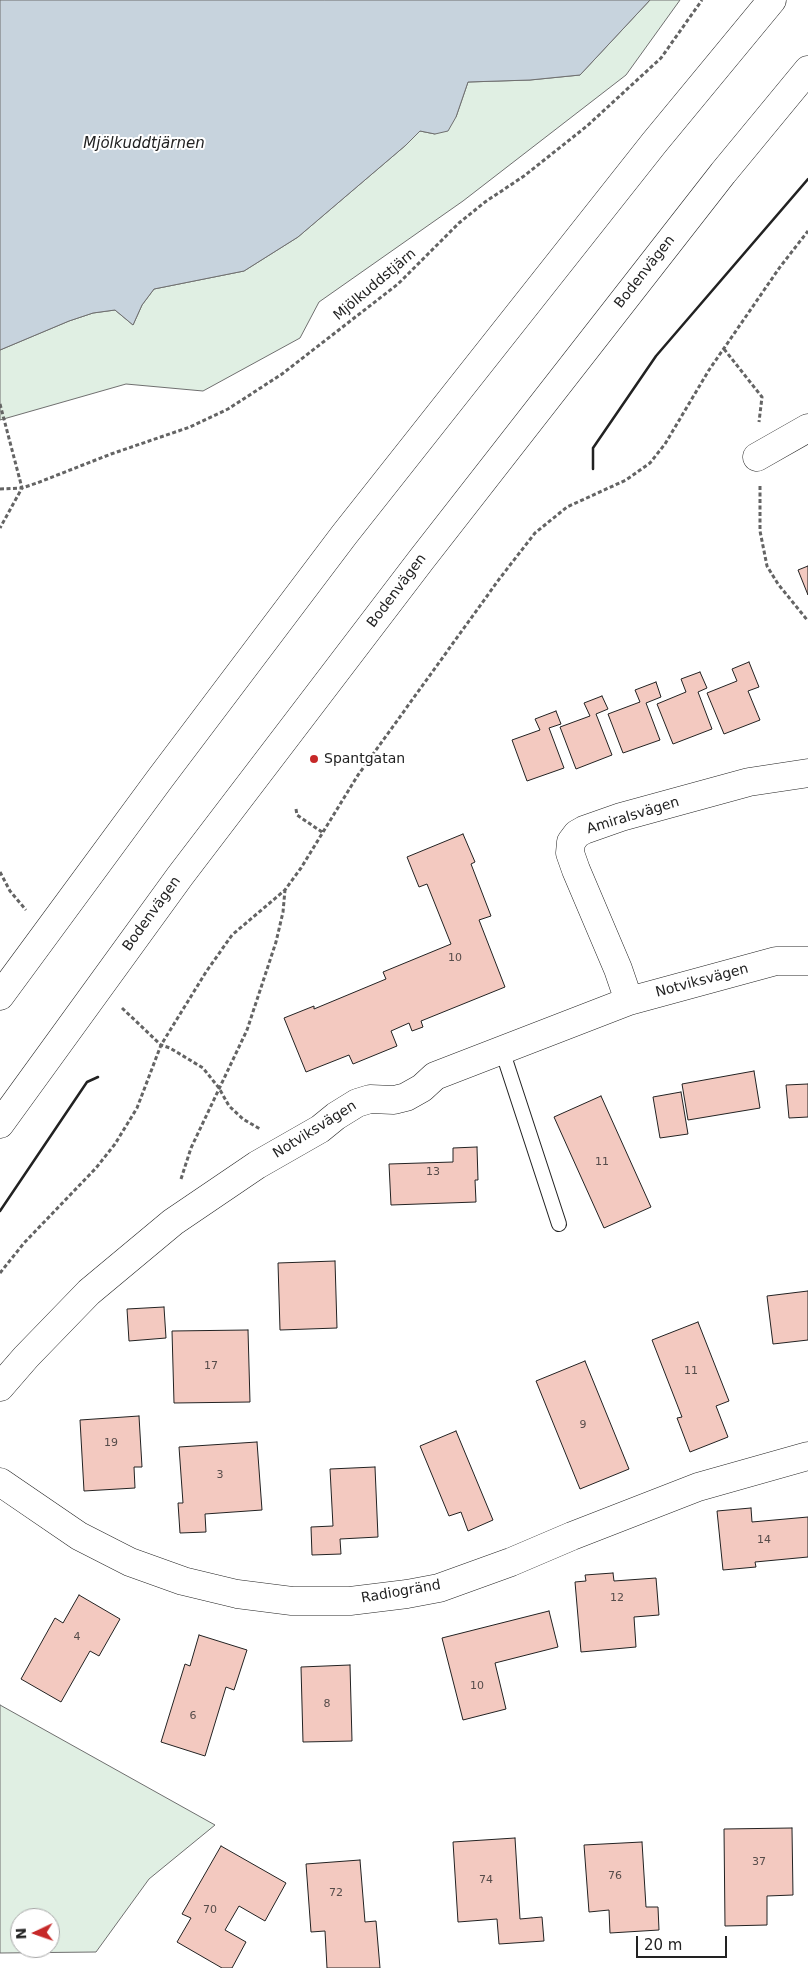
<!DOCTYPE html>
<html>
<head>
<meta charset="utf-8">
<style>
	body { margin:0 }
	#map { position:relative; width:808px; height:1968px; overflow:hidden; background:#fff; font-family:"DejaVu Sans",sans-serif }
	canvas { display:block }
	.north { position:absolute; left:10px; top:1908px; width:50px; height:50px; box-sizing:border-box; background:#fff; border:1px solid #a7a7a7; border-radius:50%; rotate:267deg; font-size:14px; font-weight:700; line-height:20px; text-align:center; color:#222 }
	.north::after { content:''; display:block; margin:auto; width:18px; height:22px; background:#c62828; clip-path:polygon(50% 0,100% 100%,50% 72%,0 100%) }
	.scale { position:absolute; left:636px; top:1936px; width:91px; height:22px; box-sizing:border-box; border:2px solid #222; border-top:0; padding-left:6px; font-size:15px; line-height:18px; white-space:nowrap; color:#222; -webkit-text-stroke:4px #fff; paint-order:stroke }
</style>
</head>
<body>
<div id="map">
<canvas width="808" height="1968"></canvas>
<div class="north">N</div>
<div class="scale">20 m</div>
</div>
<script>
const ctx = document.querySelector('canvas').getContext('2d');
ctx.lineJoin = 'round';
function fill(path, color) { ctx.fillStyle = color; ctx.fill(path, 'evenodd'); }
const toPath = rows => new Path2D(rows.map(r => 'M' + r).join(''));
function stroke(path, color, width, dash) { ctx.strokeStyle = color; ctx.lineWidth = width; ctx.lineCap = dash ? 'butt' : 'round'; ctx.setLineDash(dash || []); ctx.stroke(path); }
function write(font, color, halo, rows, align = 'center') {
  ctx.font = font + ' "DejaVu Sans",sans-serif'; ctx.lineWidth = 4; ctx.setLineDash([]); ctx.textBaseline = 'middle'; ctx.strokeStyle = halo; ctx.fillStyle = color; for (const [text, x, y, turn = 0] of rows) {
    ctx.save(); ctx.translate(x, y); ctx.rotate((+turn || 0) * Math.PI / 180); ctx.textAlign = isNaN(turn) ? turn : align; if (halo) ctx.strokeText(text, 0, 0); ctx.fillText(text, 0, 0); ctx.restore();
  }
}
const green = toPath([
	[650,0,680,0,626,75,463,201,319,302,300,338,203,391,126,384,0,420,0,350,69,321,93,313,115,310,133,325,142,305,154,289,244,271,298,237,406,145,420,131,435,134,456,117,468,82,530,80,580,75,650,0],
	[0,1705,215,1825,149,1879,96,1952,0,1953,0,1705],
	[20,1918,50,1918,50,1948,20,1948,20,1918]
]);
fill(green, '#e0efe3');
stroke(green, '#6f6f6f', 1);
const water = toPath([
	[0,0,650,0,580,75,530,80,468,82,456,117,448,131,435,134,420,131,406,145,298,237,244,271,154,289,142,305,133,325,115,310,93,313,69,321,0,350,0,0]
]);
fill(water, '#c7d3dd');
stroke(water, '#6f6f6f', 1);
const building = toPath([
	[808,566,808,595,798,570,808,566],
	[749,662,759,687,748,691,760,720,724,734,707,693,737,681,732,669,749,662],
	[700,672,707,688,698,692,712,729,673,744,657,704,686,692,681,679,700,672],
	[656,682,661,697,646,703,660,740,623,753,608,714,640,702,635,690,656,682],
	[602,696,608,709,596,714,612,755,576,769,560,727,590,716,584,703,602,696],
	[556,711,561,724,549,728,564,768,527,781,512,740,540,730,535,719,556,711],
	[463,834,475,862,471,864,491,916,479,920,505,987,421,1021,423,1027,412,1031,409,1023,391,1031,397,1046,353,1064,349,1055,306,1072,284,1018,314,1006,314,1009,386,979,383,972,451,944,427,884,419,887,407,857,463,834],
	[754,1071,760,1108,688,1120,682,1084,754,1071],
	[808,1084,808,1117,789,1118,786,1085,808,1084],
	[681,1092,688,1134,660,1138,653,1097,681,1092],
	[601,1096,651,1207,604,1228,554,1117,601,1096],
	[477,1147,478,1180,475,1180,476,1202,391,1205,389,1164,453,1162,453,1148,477,1147],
	[335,1261,337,1328,280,1330,278,1263,335,1261],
	[808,1291,808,1340,773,1344,767,1296,808,1291],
	[164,1307,166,1338,129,1341,127,1309,164,1307],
	[698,1322,729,1401,716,1406,728,1437,690,1452,677,1418,682,1417,652,1340,698,1322],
	[248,1330,250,1402,174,1403,172,1331,248,1330],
	[585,1361,629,1469,580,1489,536,1381,585,1361],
	[139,1416,142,1467,134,1467,135,1488,84,1491,80,1420,139,1416],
	[456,1431,493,1520,468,1531,461,1512,449,1516,420,1446,456,1431],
	[257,1442,262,1510,205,1514,206,1532,180,1533,178,1503,183,1503,179,1447,257,1442],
	[375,1467,378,1537,340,1539,341,1554,312,1555,311,1527,333,1526,330,1469,375,1467],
	[751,1508,752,1522,808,1517,808,1557,755,1562,756,1567,723,1570,717,1511,751,1508],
	[613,1573,614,1581,656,1578,659,1615,634,1617,636,1647,581,1652,575,1582,586,1581,585,1575,613,1573],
	[79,1595,120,1619,99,1656,90,1651,61,1702,21,1679,55,1618,63,1623,79,1595],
	[549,1611,558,1647,495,1663,506,1709,463,1720,442,1638,549,1611],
	[199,1635,247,1650,234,1690,226,1687,205,1756,161,1742,185,1664,190,1666,199,1635],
	[350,1665,352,1741,303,1742,301,1667,350,1665],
	[792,1828,793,1895,767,1896,767,1925,725,1926,724,1829,792,1828],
	[515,1838,520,1919,542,1917,544,1941,499,1944,497,1919,458,1922,453,1842,515,1838],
	[642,1842,646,1907,658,1907,659,1930,610,1933,609,1910,589,1912,584,1845,642,1842],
	[221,1846,286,1883,265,1921,239,1906,225,1930,246,1942,232,1968,222,1968,177,1942,191,1918,182,1914,221,1846],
	[360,1860,365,1922,376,1921,380,1968,327,1968,325,1931,311,1932,306,1864,360,1860]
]);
fill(building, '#f3c9c0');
stroke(building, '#222', 1);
const lane = toPath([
	[502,1050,559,1224]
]);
const street = toPath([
	[757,457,808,428],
	[629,1001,618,969,576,870,570,853,571,842,577,834,584,830,621,817,749,782,808,773],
	[0,1387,26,1357,89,1292,173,1222,257,1165,320,1129,336,1116,357,1103,370,1099,394,1100,406,1097,422,1088,435,1076,629,1001,776,961,808,961],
	[0,1482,79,1536,130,1562,183,1581,237,1594,292,1601,350,1601,407,1594,439,1588,511,1562,572,1536,698,1487,808,1456]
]);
const primary = toPath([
	[0,996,159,780,344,535,654,143,772,0],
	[0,1124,180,876,421,560,723,173,808,70]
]);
stroke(lane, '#222', 16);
stroke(street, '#222', 29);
stroke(primary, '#222', 29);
stroke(toPath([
	[724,349,762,397,759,422],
	[0,404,22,488,0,528],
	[760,486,760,531,767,566,778,584,808,621],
	[0,489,22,488,37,483,111,454,190,427,228,409,282,374,398,284,459,223,485,202,524,176,587,126,661,58,702,0],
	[296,809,297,815,322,832],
	[0,872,10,891,26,910],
	[122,1008,161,1045,170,1048,203,1068,219,1088,229,1106,243,1119,260,1129],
	[181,1179,191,1148,247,1030,276,942,283,912,285,890],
	[0,1273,24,1243,96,1168,115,1144,137,1108,161,1045,206,972,232,935,285,890,301,868,358,775,500,578,535,533,567,507,626,480,650,463,665,444,709,370,780,267,808,231]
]), '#646464', 3, [4, 2.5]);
stroke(lane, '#fff', 14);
stroke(street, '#fff', 28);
stroke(primary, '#fff', 28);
stroke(toPath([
	[593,469,593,448,656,356,808,179],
	[0,1211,87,1082,98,1077]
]), '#222', 2.5);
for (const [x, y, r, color] of [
	[314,759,5,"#c62828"]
]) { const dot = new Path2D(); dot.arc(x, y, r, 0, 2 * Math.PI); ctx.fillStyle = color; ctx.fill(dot); stroke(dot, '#fff', 2); }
write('11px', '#564c4a', null, [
	["10",455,958],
	["11",602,1162],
	["13",433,1172],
	["17",211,1366],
	["11",691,1371],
	["9",583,1425],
	["19",111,1443],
	["3",220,1475],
	["14",764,1540],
	["12",617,1598],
	["4",77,1637],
	["10",477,1686],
	["8",327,1704],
	["6",193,1716],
	["37",759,1862],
	["76",615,1876],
	["74",486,1880],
	["72",336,1893],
	["70",210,1910]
]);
write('14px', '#222', '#fff', [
	["Bodenvägen",645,272,-52],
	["Mjölkuddstjärn",375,285,-40],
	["Bodenvägen",397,591,-53],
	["Amiralsvägen",633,816,-17],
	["Bodenvägen",152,914,-54],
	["Notviksvägen",702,981,-15],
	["Notviksvägen",315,1130,-32],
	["Radiogränd",401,1592,-10]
]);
write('14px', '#222', '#fff', [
	["Spantgatan",324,759]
], 'left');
write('italic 15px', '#222', '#fff', [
	["Mjölkuddtjärnen",144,144]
]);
</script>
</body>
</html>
